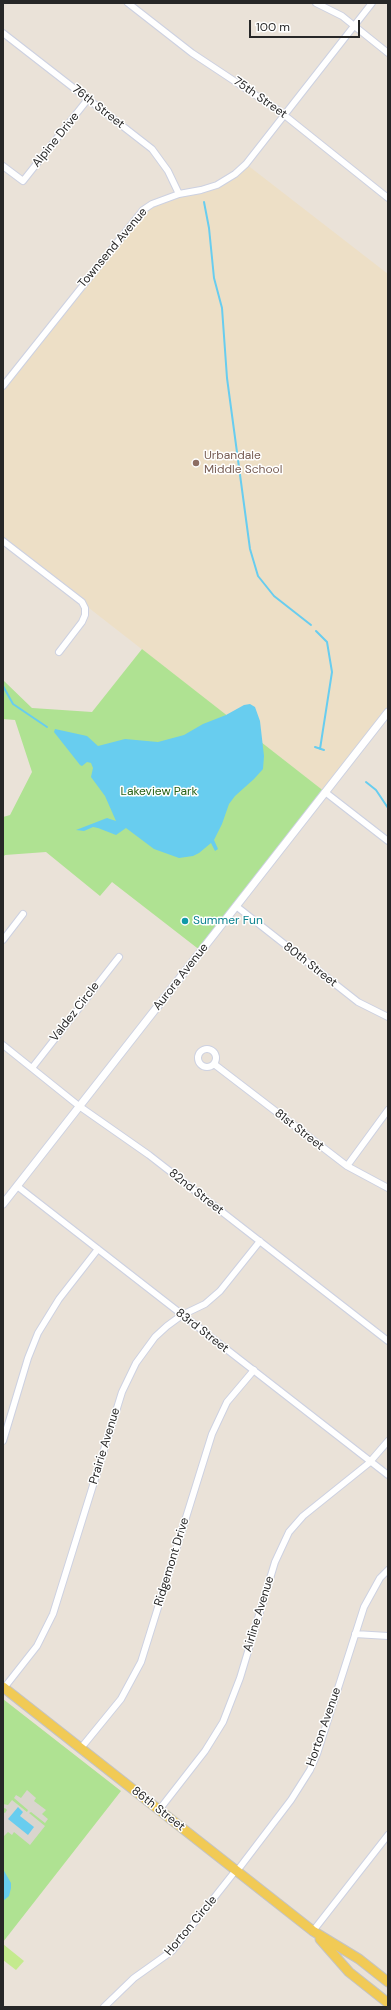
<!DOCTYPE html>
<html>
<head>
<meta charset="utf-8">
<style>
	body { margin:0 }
	#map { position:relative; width:391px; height:2010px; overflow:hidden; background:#eae2d8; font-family:"DM Sans",sans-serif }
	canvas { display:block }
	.frame { position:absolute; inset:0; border:4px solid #272727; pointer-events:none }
	.scale { position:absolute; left:249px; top:20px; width:111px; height:18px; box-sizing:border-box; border:2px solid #272727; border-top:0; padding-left:5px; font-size:12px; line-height:14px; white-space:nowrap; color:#272727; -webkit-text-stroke:3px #fff; paint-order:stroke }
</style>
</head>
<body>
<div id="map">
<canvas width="391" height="2010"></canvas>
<div class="frame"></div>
<div class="scale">100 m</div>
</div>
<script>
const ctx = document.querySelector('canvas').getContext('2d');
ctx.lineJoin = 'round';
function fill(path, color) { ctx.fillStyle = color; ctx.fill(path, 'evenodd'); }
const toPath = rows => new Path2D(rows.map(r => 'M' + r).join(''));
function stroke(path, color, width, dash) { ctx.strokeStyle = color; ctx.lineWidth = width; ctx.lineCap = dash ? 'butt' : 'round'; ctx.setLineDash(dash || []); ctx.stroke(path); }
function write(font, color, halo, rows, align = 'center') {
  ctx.font = font + ' "DM Sans",sans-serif'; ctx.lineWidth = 3; ctx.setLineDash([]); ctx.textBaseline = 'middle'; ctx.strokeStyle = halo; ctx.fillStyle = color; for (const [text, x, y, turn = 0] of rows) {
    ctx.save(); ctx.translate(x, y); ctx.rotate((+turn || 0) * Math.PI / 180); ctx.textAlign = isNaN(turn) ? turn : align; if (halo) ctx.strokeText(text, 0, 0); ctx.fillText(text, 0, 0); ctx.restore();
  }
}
fill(toPath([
	[246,164,388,274,388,712,325,792,3,541,3,386,152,204,217,185]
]), '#eddfc6');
fill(toPath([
	[3,626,4,681,32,708,92,712,142,649,325,792,201,951,112,882,100,896,46,852,5,855,3,857,3,817,10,815,32,772,15,720,3,719],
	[3,1699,121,1791,3,1942]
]), '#afe292');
fill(toPath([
	[3,1944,24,1961,16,1970,3,1960]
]), '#c4ea8e');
fill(toPath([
	[27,1790,36,1798,34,1801,46,1810,42,1814,48,1819,45,1823,31,1812,29,1813,45,1826,30,1845,14,1832,12,1835,8,1832,3,1837,3,1812,5,1813,7,1810,5,1808,3,1809,3,1804,8,1805,12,1800,27,1812,28,1810,14,1798,16,1795,21,1798]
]), '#dad5ce');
fill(toPath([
	[250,704,255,707,260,721,264,756,263,769,254,779,235,796,229,804,222,824,214,840,218,849,215,851,211,843,199,853,193,856,179,858,154,849,126,828,116,835,98,828,93,827,84,831,76,830,107,818,116,821,105,796,91,777,93,768,91,763,87,762,82,766,80,765,54,732,55,729,87,736,98,746,125,739,158,742,184,735,203,724,226,715,244,705],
	[18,1807,23,1812,20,1816,34,1827,28,1835,8,1819],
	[3,1869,11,1883,11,1888,9,1896,3,1901]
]), '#68cdef');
stroke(toPath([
	[204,202,209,228,214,278,222,308,227,378,250,549,258,576,274,596,311,625],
	[316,631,327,642,332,672,320,749],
	[3,686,13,704,47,727],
	[315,747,324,750],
	[366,782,376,790,388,808]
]), '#68cdef', 2);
const minor = toPath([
	[128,3,192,53,278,110,388,198],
	[316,3,342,16,388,53],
	[3,33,152,149,168,171,179,194],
	[3,166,23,181,88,99],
	[3,386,143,210,152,204,179,194,201,190,217,185,235,174,246,164,372,3],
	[3,541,82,602,85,608,85,615,82,622,59,652],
	[325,792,388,841],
	[236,906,358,1002,388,1017],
	[3,940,23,914],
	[3,1045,79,1106,149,1155,388,1341],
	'198 1058a9 9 0 1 1 18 0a9 9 0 1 1-18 0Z',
	[214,1064,347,1166,388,1188],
	[32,1068,119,957],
	[347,1166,388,1110],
	[17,1186,388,1475],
	[3,1441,28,1358,38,1333,59,1299,98,1249],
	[355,1634,388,1636],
	[4,1688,37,1646,53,1614,122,1392,136,1363,155,1337,167,1326,182,1315,205,1304,220,1291,260,1241],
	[81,1748,121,1699,141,1662,212,1434,227,1402,254,1370],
	[159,1810,205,1751,223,1722,240,1678,275,1562,289,1532,303,1516,369,1463,388,1441],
	[237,1871,291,1800,310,1770,317,1754,364,1607,380,1578,388,1570],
	[313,1931,388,1835],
	[104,2007,134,1978,172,1951,236,1870]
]);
const tertiary = toPath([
	[3,1204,388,712]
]);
const primary = toPath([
	[3,1687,313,1931,359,1959,388,1982],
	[320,1939,349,1972,388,2003]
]);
stroke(minor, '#cdd1e1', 8);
stroke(tertiary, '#cdd1e1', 9);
stroke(primary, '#c3c3c3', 11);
stroke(minor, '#fff', 6);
stroke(tertiary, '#fff', 7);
stroke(primary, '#f1ca55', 9);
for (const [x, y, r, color] of [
	[196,463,4,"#8d6e63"],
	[185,921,4,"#0f9aa8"]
]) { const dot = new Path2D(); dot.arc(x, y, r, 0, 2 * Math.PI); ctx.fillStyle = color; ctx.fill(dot); stroke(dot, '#fff', 1.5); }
write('12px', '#272727', '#fff', [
	["75th Street",260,98,35],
	["76th Street",98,107,38],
	["Alpine Drive",56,140,-51],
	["Townsend Avenue",113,248,-50],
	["80th Street",310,965,38],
	["Aurora Avenue",181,977,-52],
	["Valdez Circle",75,1012,-52],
	["81st Street",299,1130,38],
	["82nd Street",196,1192,38],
	["83rd Street",202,1331,38],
	["Prairie Avenue",105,1446,-73],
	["Ridgemont Drive",172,1562,-73],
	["Airline Avenue",259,1614,-73],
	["Horton Avenue",324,1727,-71],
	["86th Street",158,1809,38],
	["Horton Circle",191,1926,-50]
]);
write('12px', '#785e54', '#fff', [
	["Urbandale",204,456],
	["Middle School",204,470]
], 'left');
write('12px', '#296318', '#fff', [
	["Lakeview Park",159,792]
]);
write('12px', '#0d838f', '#fff', [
	["Summer Fun",193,921]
], 'left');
</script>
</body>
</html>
